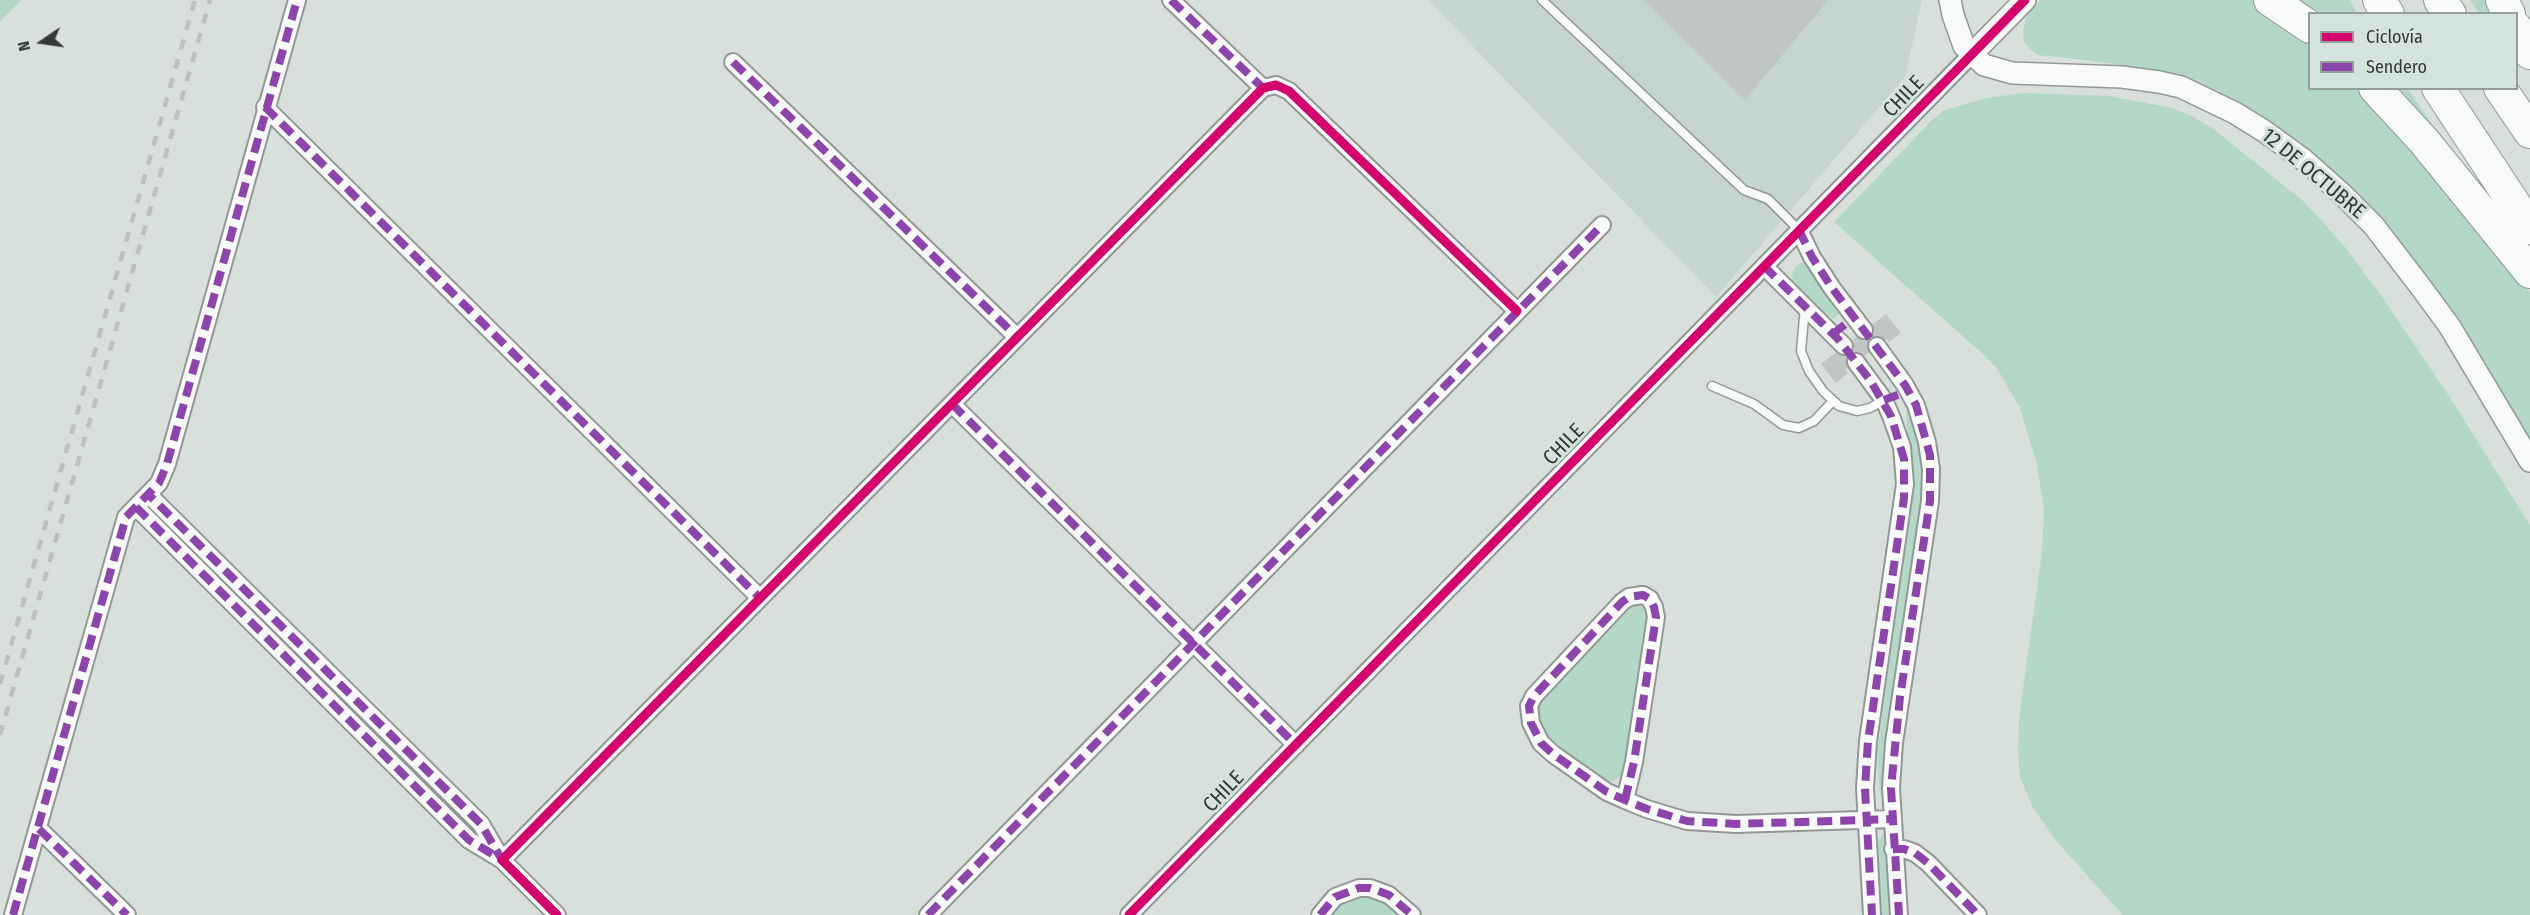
<!DOCTYPE html>
<html>
<head>
<meta charset="utf-8">
<style>
	body { margin:0 }
	#map { position:relative; width:2530px; height:915px; overflow:hidden; background:#d8e0dc; font-family:"Fira Sans Condensed",sans-serif }
	canvas { display:block }
	.legend { position:absolute; left:2308px; top:12px; width:210px; height:78px; box-sizing:border-box; background:#d4e3dd; border:2px solid #949f9b; margin:0; padding:8px 10px; list-style:none; font-size:18px; color:#343a37 }
	.legend li { display:flex; align-items:center; gap:12px; height:30px }
	.legend b { width:30px; border:2px solid #949f9b }
	.north { position:absolute; left:12px; top:12px; width:60px; height:60px; -webkit-text-stroke:4px #d4e3dd; paint-order:stroke; rotate:257deg; font-size:16px; font-weight:700; line-height:24px; text-align:center; color:#343a37 }
	.north::after { content:''; display:block; margin:auto; width:21px; height:27px; background:#343a37; clip-path:polygon(50% 0,100% 100%,50% 72%,0 100%) }
</style>
</head>
<body>
<div id="map">
<canvas width="2530" height="915"></canvas>
<ul class="legend">
<li><b style="height:8px;background:#d6006c"></b>Ciclovía</li>
<li><b style="height:8px;background:#8e44ad"></b>Sendero</li>
</ul>
<div class="north">N</div>
</div>
<script>
const ctx = document.querySelector('canvas').getContext('2d');
ctx.lineJoin = 'round';
function fill(path, color) { ctx.fillStyle = color; ctx.fill(path, 'evenodd'); }
const toPath = rows => new Path2D(rows.map(r => 'M' + r).join(''));
function stroke(path, color, width, dash) { ctx.strokeStyle = color; ctx.lineWidth = width; ctx.lineCap = dash ? 'butt' : 'round'; ctx.setLineDash(dash || []); ctx.stroke(path); }
function write(font, color, halo, rows, align = 'center') {
  ctx.font = font + ' "Fira Sans Condensed",sans-serif'; ctx.lineWidth = 6; ctx.setLineDash([]); ctx.textBaseline = 'middle'; ctx.strokeStyle = halo; ctx.fillStyle = color; for (const [text, x, y, turn = 0] of rows) {
    ctx.save(); ctx.translate(x, y); ctx.rotate((+turn || 0) * Math.PI / 180); ctx.textAlign = isNaN(turn) ? turn : align; if (halo) ctx.strokeText(text, 0, 0); ctx.fillText(text, 0, 0); ctx.restore();
  }
}
fill(toPath([
	[1428,0,1922,0,1905,77,1716,297]
]), '#c6d6cf');
fill(toPath([
	[0,0,21,0,0,21],
	[2041,0,2251,0,2292,28,2309,43,2310,88,2360,89,2530,292,2530,446,2457,326,2265,120,2233,100,2195,84,2159,73,2111,63,2038,55,2029,49,2024,41,2023,31,2028,13],
	[2294,0,2349,0,2357,13,2311,13],
	[2470,0,2493,0,2500,13,2479,13],
	[2390,89,2408,89,2477,190],
	[2024,93,2108,96,2168,107,2190,115,2212,128,2302,200,2342,243,2383,298,2453,402,2530,525,2530,915,2123,915,2057,842,2033,808,2020,777,2018,751,2019,719,2042,551,2044,509,2037,464,2020,408,1998,370,1984,355,1834,222,1932,120,1945,110,1986,98],
	[1804,262,1839,314,1834,319,1823,312,1795,284,1791,275,1796,266],
	[1906,408,1917,430,1921,446,1924,497,1892,699,1885,789,1880,795,1877,754,1914,487,1913,470,1907,439],
	[1638,604,1645,608,1648,618,1626,765,1621,776,1613,781,1607,781,1551,741,1539,728,1536,711,1539,702,1580,656,1629,607],
	[1885,832,1887,851,1893,915,1882,915,1878,889,1876,842],
	[1356,896,1378,897,1401,915,1328,915,1336,904]
]), '#b3d8c8');
fill(toPath([
	[1643,0,1828,0,1745,100],
	[1886,314,1901,333,1889,342,1887,339,1856,362,1845,370,1848,373,1836,383,1821,364]
]), '#bfc6c3');
const service = toPath([
	[1542,0,1744,190,1768,199,1799,230],
	[1805,307,1801,351,1809,371,1823,391,1839,406,1857,411,1870,408,1884,400],
	[1712,386,1754,404,1783,425,1799,428,1814,421,1833,401]
]);
const minor = toPath([
	[1171,0,1263,88],
	[733,62,1017,337],
	[265,107,760,598],
	[1799,230,1812,257,1832,288,1864,330],
	[1764,266,1844,346],
	[1877,346,1905,385,1916,405,1927,442,1931,469,1930,501,1894,743,1891,788,1899,915],
	[1856,362,1884,400,1891,416,1902,447,1905,484,1868,741,1865,788,1872,915],
	[952,404,1296,745],
	[136,507,469,840,502,860,481,824,149,495],
	[1625,800,1634,762,1656,617,1654,607,1650,599,1643,595,1629,597,1622,602,1534,696,1529,706,1531,723,1541,743,1553,754,1607,792,1625,800,1647,809,1687,821,1736,824,1892,819],
	[39,829,127,915],
	[1893,849,1904,849,1915,853,1928,863,1978,915],
	[13,915,126,517,159,483,167,464,297,0],
	[557,915,502,860,1263,88,1276,85,1289,91,1517,311],
	[928,915,1602,225],
	[1129,915,1971,55],
	[1320,915,1335,897,1359,888,1370,888,1389,895,1412,915]
]);
const tertiary = toPath([
	[1950,0,1953,15,1964,46,1984,65,2012,73,2122,77,2159,82,2181,87,2235,113,2264,131,2304,160,2341,193,2374,226,2423,290,2450,327,2530,461],
	[1971,55,2025,0]
]);
const motorway = toPath([
	[2270,0,2310,27],
	[2379,0,2388,14],
	[2440,0,2450,14],
	[2502,0,2509,14],
	[2516,28,2530,53],
	[2375,88,2424,141,2530,272],
	[2438,88,2530,228],
	[2500,88,2530,132]
]);
stroke(service, '#939896', 11);
stroke(minor, '#939896', 20);
stroke(tertiary, '#939896', 24);
stroke(motorway, '#939896', 34);
stroke(service, '#f9fafa', 8);
stroke(minor, '#f9fafa', 16);
stroke(tertiary, '#f9fafa', 21);
stroke(motorway, '#f9fafa', 32);
stroke(toPath([
	[0,684,195,0],
	[0,735,210,0]
]), '#bec0bf', 4.5, [10, 10]);
stroke(toPath([
	[1171,0,1263,88],
	[733,62,1017,337],
	[265,107,760,598],
	[1799,230,1812,257,1832,288,1905,385,1916,405,1930,455,1930,501,1900,697,1891,788,1899,915],
	[1764,266,1838,339,1870,380,1891,416,1904,459,1904,498,1868,741,1865,788,1872,915],
	[1833,334,1854,317],
	[1884,400,1908,391],
	[952,404,1296,745],
	[136,507,469,840,502,860,481,824,149,495],
	[1625,800,1634,762,1656,617,1654,607,1650,599,1643,595,1629,597,1622,602,1534,696,1529,706,1531,723,1541,743,1553,754,1607,792,1625,800,1647,809,1687,821,1736,824,1892,819],
	[39,829,127,915],
	[1893,849,1904,849,1915,853,1928,863,1978,915],
	[13,915,126,517,159,483,167,464,297,0],
	[928,915,1602,225],
	[1320,915,1335,897,1359,888,1370,888,1389,895,1412,915]
]), '#8e44ad', 8, [15, 8]);
stroke(toPath([
	[557,915,502,860,1263,88,1276,85,1289,91,1517,311],
	[1129,915,2025,0]
]), '#d6006c', 9);
write('21px', '#343a37', '#d4e3dd', [
	["CHILE",1904,97,-46],
	["12 DE OCTUBRE",2313,174,40],
	["CHILE",1564,445,-46],
	["CHILE",1224,792,-46]
]);
</script>
</body>
</html>
